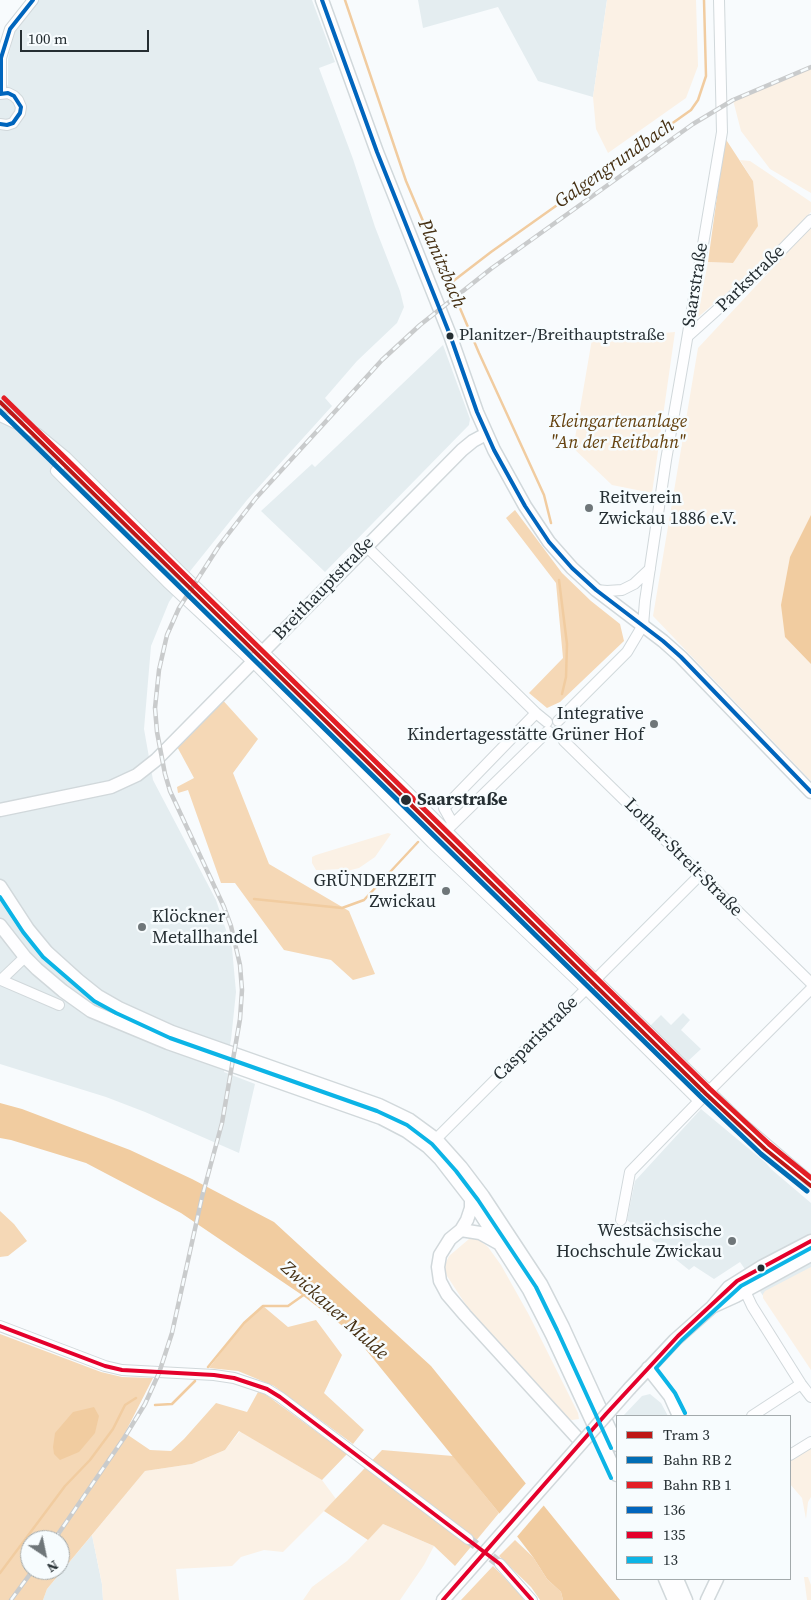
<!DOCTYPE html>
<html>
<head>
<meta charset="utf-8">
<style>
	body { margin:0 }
	#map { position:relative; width:811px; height:1600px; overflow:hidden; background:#f8fbfd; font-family:"Source Serif 4",serif }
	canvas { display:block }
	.legend { position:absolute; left:616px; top:1415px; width:175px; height:165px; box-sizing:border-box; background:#f7fcfe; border:1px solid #a3aaac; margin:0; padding:6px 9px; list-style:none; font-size:15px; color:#252e32 }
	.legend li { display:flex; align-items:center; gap:10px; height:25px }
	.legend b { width:25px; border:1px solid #a3aaac }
	.north { position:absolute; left:20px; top:1530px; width:50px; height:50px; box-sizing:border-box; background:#f7fcfe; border:1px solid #a3aaac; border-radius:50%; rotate:146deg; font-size:14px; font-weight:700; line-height:20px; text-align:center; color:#252e32 }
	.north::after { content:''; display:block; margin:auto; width:18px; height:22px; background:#6f7679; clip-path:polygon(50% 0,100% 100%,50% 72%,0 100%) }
	.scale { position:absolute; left:20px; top:30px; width:129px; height:22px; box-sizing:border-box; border:2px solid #252e32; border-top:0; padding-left:6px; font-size:15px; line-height:18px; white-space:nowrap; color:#252e32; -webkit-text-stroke:4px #f7fcfe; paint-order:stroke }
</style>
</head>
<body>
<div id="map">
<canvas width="811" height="1600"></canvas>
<ul class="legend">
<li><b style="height:6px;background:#be1716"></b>Tram 3</li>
<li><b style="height:6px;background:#006db5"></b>Bahn RB 2</li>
<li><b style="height:6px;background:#e31e25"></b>Bahn RB 1</li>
<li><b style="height:6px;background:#0065bd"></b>136</li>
<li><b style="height:6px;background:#e4002b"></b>135</li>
<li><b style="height:6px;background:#0cb4e6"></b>13</li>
</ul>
<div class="north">N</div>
<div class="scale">100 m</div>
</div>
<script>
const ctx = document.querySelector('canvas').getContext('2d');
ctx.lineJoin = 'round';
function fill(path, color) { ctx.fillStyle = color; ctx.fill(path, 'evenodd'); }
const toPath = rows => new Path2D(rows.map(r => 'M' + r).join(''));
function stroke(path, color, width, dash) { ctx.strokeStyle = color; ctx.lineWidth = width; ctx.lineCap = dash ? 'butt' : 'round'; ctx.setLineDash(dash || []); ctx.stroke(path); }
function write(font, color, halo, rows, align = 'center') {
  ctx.font = font + ' "Source Serif 4",serif'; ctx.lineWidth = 5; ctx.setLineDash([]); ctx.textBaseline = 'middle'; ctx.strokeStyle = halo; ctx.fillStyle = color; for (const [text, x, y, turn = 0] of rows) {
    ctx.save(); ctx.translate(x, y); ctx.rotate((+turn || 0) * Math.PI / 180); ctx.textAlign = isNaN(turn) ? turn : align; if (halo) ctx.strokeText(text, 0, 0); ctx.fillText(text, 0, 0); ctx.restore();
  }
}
fill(toPath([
	[39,0,312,0,335,62,319,68,353,159,375,227,400,291,404,307,397,323,357,361,325,398,332,406,247,500,191,570,169,602,151,646,144,729,153,780,216,900,232,948,236,992,231,1040,224,1072,255,1084,239,1153,145,1112,106,1097,0,1064,0,89,8,85,8,59,13,36,23,16],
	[418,0,607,0,593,97,538,81,498,7,423,28],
	[443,345,470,419,469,425,325,572,261,511,312,464,315,467],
	[683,1013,690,1020,681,1030,701,1049,687,1062,650,1026,661,1015,671,1025],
	[701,1109,766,1163,771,1169,811,1203,811,1366,740,1262,714,1279,694,1266,689,1270,627,1220,635,1181],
	[650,1394,661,1403,668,1416,623,1416,642,1396],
	[92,1535,102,1584,103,1600,43,1600,47,1589]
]), '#e4edf0');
fill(toPath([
	[607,0,696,0,698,66,686,98,608,153,596,129,593,97],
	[811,67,811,193,770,169,741,131,733,100],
	[740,160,750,161,811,202,811,212,763,262,697,318,708,262,733,263,753,181],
	[811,227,811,781,653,616,698,348],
	[675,332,652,493,612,485,570,445,575,438,592,339],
	[388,833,391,834,375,857,359,868,347,871,340,869,323,870,316,870,312,863,312,857,316,855],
	[469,1239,478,1239,488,1247,501,1265,529,1315,578,1413,579,1419,572,1420,566,1418,555,1407,468,1308,447,1276,444,1267,449,1256],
	[811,1267,811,1370,763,1298,763,1294,765,1291],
	[240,1431,322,1480,336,1499,283,1552,264,1550,241,1557,232,1566,176,1569,179,1600,103,1600,102,1584,92,1535,145,1471,192,1464,225,1450],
	[811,1441,811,1497,808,1502,806,1519,802,1498,790,1484,790,1455],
	[383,1524,434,1546,424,1565,400,1600,303,1600,312,1587,347,1561],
	[804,1577,808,1577,811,1585,811,1600,807,1600]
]), '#fbf1e5');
fill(toPath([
	[725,138,753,181,758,226,733,263,708,262],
	[515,510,562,573,591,601,620,624,624,641,560,702,547,708,529,693,563,658,556,583,506,518],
	[219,696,258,739,233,773,269,864,349,911,375,974,353,980,331,960,284,950,235,883,221,883,188,790,178,793,177,787,194,778,174,741],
	[0,1211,14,1224,27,1241,8,1256,0,1257],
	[263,1306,288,1327,316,1320,342,1355,324,1393,364,1430,353,1444,274,1386,238,1371,209,1368,244,1323],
	[0,1334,101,1372,122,1377,153,1378,125,1433,150,1450,171,1451,184,1439,216,1403,247,1412,258,1392,265,1394,347,1454,322,1480,239,1431,225,1450,192,1464,145,1471,47,1589,43,1600,0,1600],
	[30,1540,60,1540,60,1570,30,1570],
	[382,1450,453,1456,499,1513,455,1566,434,1546,383,1524,368,1540,324,1511],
	[515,1540,533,1557,547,1579,561,1592,563,1600,540,1600,531,1587,499,1556],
	[493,1566,521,1595,524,1600,461,1600]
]), '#f5d8b6');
fill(toPath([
	[811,515,811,664,785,637,781,605,790,557],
	[0,1103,22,1109,130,1150,192,1179,274,1222,431,1366,620,1600,563,1600,561,1592,547,1579,533,1557,499,1513,353,1334,302,1295,181,1213,86,1163,11,1140,0,1138],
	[94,1407,99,1416,95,1433,79,1452,60,1460,54,1454,53,1447,55,1433,73,1412]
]), '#f1cca0');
fill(toPath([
	[527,1482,545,1504,515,1539,498,1515]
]), '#f8fbfd');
stroke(toPath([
	[345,0,406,181,479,353,544,495,551,523],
	[450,287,452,282,491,252,691,110,698,100,706,76,704,0],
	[559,580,567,644,566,677,562,694],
	[254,899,342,908,364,900,418,842],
	[208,1367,244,1323,263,1306,288,1306,305,1294],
	[155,1405,172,1404,195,1381],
	[0,1573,65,1486,90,1460,113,1429,125,1405,136,1398]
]), '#f1cca0', 2.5);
stroke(toPath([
	[468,1539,500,1564]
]), '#ced2d4', 10, [10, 5]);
const minor = toPath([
	[1,93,1,58,10,29,33,0],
	[0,94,8,93,14,96,18,100,21,107,20,113,13,123,7,125,0,124],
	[688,336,767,265,811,220],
	[0,416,38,434,66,457,182,573,402,786,591,975,741,1122,811,1182],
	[66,457,56,471,167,582,253,662,432,843,586,989,699,1101],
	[366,546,536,713,547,722],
	[596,590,607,591,622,590,634,584,650,569],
	[558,721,627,652,643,625,645,601,666,460,684,357,722,132,719,0],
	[558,731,564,741,811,983],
	[453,824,444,808,536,713],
	[449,828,548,731],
	[0,979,1,980,25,957],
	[1,980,59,1005],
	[436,1139,700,875],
	[621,1220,630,1172,703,1097,811,989],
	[746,1286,745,1291,752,1306,801,1384,811,1397],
	[0,1326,105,1366,122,1370,214,1375,234,1378,267,1389,280,1397,468,1539],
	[752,1416,801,1384],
	[790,1455,811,1442],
	[500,1564,532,1600]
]);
const major = toPath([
	[322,0,377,152,450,335,477,412,494,450,525,506,549,542,572,568,596,590,663,641,681,657,811,792],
	[0,810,111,787,137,775,156,760,462,450,473,441,486,434],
	[0,886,28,929,47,952,78,980,98,996,119,1008,172,1032,379,1105,410,1120,436,1139,461,1167,483,1196,541,1284,563,1327,617,1445],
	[0,925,25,957,37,969,63,991,91,1011,168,1043,381,1118,406,1131,428,1147,440,1159,471,1199,529,1290,552,1335,617,1475],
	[471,1199,471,1208,467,1220,461,1230,450,1239,440,1255,438,1267,440,1281,447,1294,465,1315,581,1442],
	[461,1230,480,1233,498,1243],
	[714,1306,736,1296,811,1255],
	[648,1368,670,1396,679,1416],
	[630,1388,675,1340,712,1307,729,1287,761,1267,811,1241],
	[665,1579,674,1600],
	[677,1579,686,1600],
	[443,1600,466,1574],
	[707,1600,717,1579]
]);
stroke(minor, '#d1d8db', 12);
stroke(major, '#d1d8db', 15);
stroke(minor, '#fefeff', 10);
stroke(major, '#fefeff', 12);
const rail = toPath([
	[54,1540,124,1438,145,1404,159,1373,172,1333,202,1197,222,1123,240,1019,242,990,240,965,231,926,224,907,170,791,165,774,157,732,155,708,159,670,167,635,179,608,219,546,256,498,382,360,420,325,492,268,693,124,733,100,811,67],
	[11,1600,33,1570]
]);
stroke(rail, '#c9cbcc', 4.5);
stroke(rail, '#f7fcfe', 2.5, [8]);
const majorBridge = toPath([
	[466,1574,630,1388]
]);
stroke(majorBridge, '#d1d8db', 15, []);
stroke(majorBridge, '#fefeff', 12);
stroke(toPath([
	[322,0,377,152,450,335,477,412,494,450,525,506,549,542,572,568,596,590,663,641,681,657,811,792],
	[1,93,1,58,10,29,33,0],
	[0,94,8,93,14,96,21,107,20,113,13,123,7,125,0,124]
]), '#0065bd', 4);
stroke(toPath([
	[0,1326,105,1366,122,1370,214,1375,234,1378,267,1389,280,1397,500,1564,532,1600],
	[443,1600,606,1414,678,1336,737,1281,811,1241]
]), '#e4002b', 4);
stroke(toPath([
	[0,897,23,932,43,957,94,1001,116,1013,170,1038,377,1111,407,1125,432,1144,456,1171,478,1200,536,1287,557,1330,611,1448],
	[685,1413,675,1393,656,1368,682,1340,741,1286,811,1248],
	[588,1428,611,1478]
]), '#0cb4e6', 4);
stroke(toPath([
	[0,411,702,1098,761,1154,807,1191]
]), '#006db5', 5);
stroke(toPath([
	[4,398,710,1089,769,1144,811,1178]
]), '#e31e25', 5);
stroke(toPath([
	[0,402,706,1094,765,1149,811,1186]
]), '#be1716', 4);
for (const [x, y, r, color] of [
	[450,336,4.5,"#252e32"],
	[589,508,5,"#6f7679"],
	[654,724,5,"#6f7679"],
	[406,800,6,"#252e32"],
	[446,891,5,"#6f7679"],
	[142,927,5,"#6f7679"],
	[732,1241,5,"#6f7679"],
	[761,1268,4.5,"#252e32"]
]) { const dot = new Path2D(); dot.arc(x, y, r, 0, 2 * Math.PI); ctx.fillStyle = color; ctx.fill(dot); stroke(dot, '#f7fcfe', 2); }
write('17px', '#252e32', '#f7fcfe', [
	["Planitzer-/Breithauptstraße",459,336]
], 'left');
write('18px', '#252e32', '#f7fcfe', [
	["Parkstraße",751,279,-44],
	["Saarstraße",696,285,-81],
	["Breithauptstraße",324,589,-46],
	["Lothar-Streit-Straße",683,858,45],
	["Casparistraße",536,1039,-45]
]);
write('italic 18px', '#64410e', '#f7fcfe', [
	["Kleingartenanlage",618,422],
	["\"An der Reitbahn\"",618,443]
]);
write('18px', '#252e32', '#f7fcfe', [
	["Reitverein",599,498,"left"],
	["Zwickau 1886 e.V.",599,519,"left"],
	["Integrative",644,714],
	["Kindertagesstätte Grüner Hof",644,735],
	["GRÜNDERZEIT",436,881],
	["Zwickau",436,902],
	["Klöckner",152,917,"left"],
	["Metallhandel",152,938,"left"],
	["Westsächsische",722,1231],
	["Hochschule Zwickau",722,1252]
], 'right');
write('bold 18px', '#252e32', '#f7fcfe', [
	["Saarstraße",417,800]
], 'left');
write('italic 19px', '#463013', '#f7fcfe', [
	["Galgengrundbach",615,164,-35],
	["Planitzbach",441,264,67],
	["Zwickauer Mulde",334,1311,42]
]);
</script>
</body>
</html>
